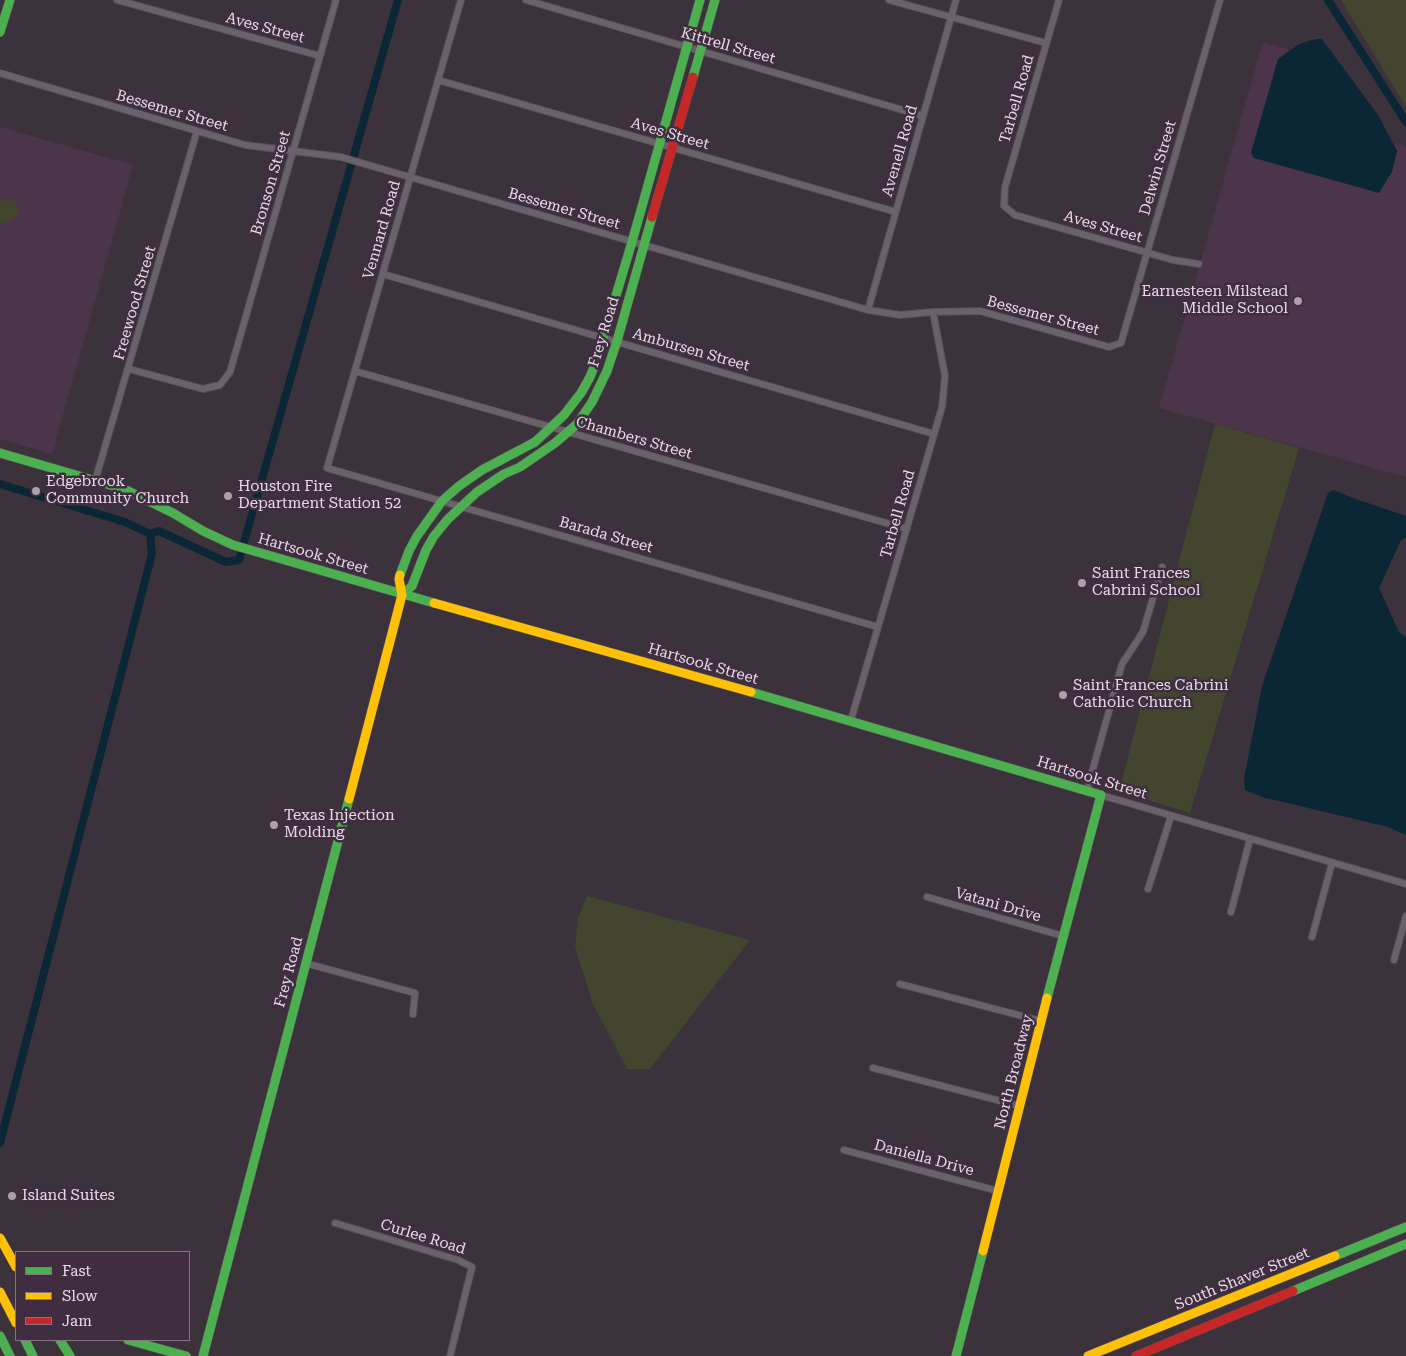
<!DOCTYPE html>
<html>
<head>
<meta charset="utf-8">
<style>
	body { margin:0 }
	#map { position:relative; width:1406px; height:1356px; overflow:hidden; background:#3c323c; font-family:"Roboto Serif",serif }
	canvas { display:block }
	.legend { position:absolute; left:15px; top:1251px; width:175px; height:90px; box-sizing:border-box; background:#402e40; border:1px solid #837383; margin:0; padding:6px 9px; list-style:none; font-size:15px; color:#e7dbe7 }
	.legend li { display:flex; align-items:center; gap:10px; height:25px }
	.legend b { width:25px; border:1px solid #837383 }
</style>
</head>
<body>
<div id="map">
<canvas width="1406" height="1356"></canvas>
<ul class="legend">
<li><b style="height:6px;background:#4caf50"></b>Fast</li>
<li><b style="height:6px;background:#ffc107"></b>Slow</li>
<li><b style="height:6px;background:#c62828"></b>Jam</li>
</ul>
</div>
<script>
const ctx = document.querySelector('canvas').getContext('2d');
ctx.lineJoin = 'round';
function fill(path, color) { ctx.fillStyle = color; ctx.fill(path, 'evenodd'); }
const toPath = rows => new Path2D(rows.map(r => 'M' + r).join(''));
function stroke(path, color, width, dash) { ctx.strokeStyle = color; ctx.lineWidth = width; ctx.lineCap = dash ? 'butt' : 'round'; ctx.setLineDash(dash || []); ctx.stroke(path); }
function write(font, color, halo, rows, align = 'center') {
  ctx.font = font + ' "Roboto Serif",serif'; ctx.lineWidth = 5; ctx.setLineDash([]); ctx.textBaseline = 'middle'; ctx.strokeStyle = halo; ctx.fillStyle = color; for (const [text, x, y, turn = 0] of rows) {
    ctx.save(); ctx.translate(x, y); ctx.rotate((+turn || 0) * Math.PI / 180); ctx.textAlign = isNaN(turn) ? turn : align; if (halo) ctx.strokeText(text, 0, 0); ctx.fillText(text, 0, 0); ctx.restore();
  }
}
fill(toPath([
	[1263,42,1290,50,1278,59,1251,153,1254,158,1397,151,1394,145,1404,145,1406,148,1406,477,1159,408],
	[0,127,133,165,52,454,0,439]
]), '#4c354b');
fill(toPath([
	[1341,0,1406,0,1406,107],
	[10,198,14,200,17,204,19,215,10,221,0,224,0,199,3,201],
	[1215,424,1299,448,1190,813,1119,791],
	[587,896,750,940,650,1069,627,1069,593,1004,575,947,578,918]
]), '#44452e');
fill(toPath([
	[1316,39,1322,39,1378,115,1397,151,1392,172,1379,193,1254,158,1251,153,1278,59,1299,44],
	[1333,490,1356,499,1406,516,1406,538,1401,540,1379,588,1399,632,1406,637,1406,835,1388,827,1262,797,1245,790,1244,779,1262,686,1328,493]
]), '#0b2736');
stroke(toPath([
	[1328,0,1406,122],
	[0,484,125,522,150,534,159,531,226,562,239,560,398,0],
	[0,1143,152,554,150,534]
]), '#0b2736', 8);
const street = toPath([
	[117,0,320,56],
	[461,0,327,468,878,627],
	[526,0,923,116],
	[889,0,1046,43],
	[1059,0,1005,187,1004,206,1015,215,1173,260,1199,264],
	[0,73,245,145,341,157,358,162,868,310,900,315,933,312,980,311,1109,347,1121,343,1220,0],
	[438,80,896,212],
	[383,274,934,434],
	[868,310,956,0],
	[129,369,203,389,220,385,230,372,336,0],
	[355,371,907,529],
	[95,481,197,131],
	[851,720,942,407,945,376,933,312],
	[1087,790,1122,664,1143,632,1162,567],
	[1101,795,1406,884],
	[1148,889,1171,816],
	[927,897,1063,936],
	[1231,912,1250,839],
	[1312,937,1332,863],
	[1394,960,1406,916],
	[305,963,415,993,413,1014],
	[900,984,1041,1021],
	[873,1068,1020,1106],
	[844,1150,998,1191],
	[335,1223,458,1260,472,1267,450,1356]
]);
const fast = toPath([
	[0,32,10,0],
	[693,77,715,0],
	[0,453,124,489,173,513,203,531,233,545,434,603],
	[400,575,409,551,417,536,442,501,459,486,482,470,535,442,564,415,581,393,590,377,596,362,632,242,700,0],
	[402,595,412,586,426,550,434,536,448,519,477,492,504,474,520,467,555,443,577,424,592,402,607,371,617,341,652,217],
	[751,692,1101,795,1047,998],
	[1335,1256,1406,1227],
	[1293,1291,1406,1244],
	[0,1336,10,1356],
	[25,1340,33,1356],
	[60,1340,70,1356],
	[128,1340,186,1356],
	[203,1356,349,799],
	[956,1356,983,1251]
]);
const slow = toPath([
	[434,603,751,692],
	[349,799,402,595,399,579,400,575],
	[0,1238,16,1267],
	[983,1251,1047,998],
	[0,1292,16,1323],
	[1088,1356,1335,1256]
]);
const jam = toPath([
	[652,217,693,77],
	[1136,1356,1293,1291]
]);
stroke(street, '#564e56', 8);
stroke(fast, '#564e56', 10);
stroke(slow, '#564e56', 10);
stroke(jam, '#564e56', 10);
stroke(street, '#6a626a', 6);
stroke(fast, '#4caf50', 9);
stroke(slow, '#ffc107', 9);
stroke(jam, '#c62828', 9);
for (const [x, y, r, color] of [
	[1298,301,5,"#aba0ab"],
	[36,491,5,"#aba0ab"],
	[228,496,5,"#aba0ab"],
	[1082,583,5,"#aba0ab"],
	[1063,695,5,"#aba0ab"],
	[274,825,5,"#aba0ab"],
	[12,1196,5,"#aba0ab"]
]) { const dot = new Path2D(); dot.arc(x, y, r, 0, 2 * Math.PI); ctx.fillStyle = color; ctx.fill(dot); stroke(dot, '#402e40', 2); }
write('15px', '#e7dbe7', '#402e40', [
	["Aves Street",265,28,15],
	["Kittrell Street",728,46,16],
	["Tarbell Road",1017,99,-74],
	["Bessemer Street",172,111,16],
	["Aves Street",670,134,16],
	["Avenell Road",900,151,-74],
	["Delwin Street",1158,168,-74],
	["Bronson Street",271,183,-74],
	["Bessemer Street",564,209,16],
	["Aves Street",1103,227,16],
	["Vennard Road",382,230,-74],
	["Freewood Street",135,303,-74],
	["Bessemer Street",1043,316,15],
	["Frey Road",604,332,-73],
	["Ambursen Street",691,350,16],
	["Chambers Street",634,438,16],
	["Tarbell Road",898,514,-74],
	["Barada Street",606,535,16],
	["Hartsook Street",313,554,16],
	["Hartsook Street",703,664,16],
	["Hartsook Street",1092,778,17],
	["Vatani Drive",998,905,16],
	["Frey Road",289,972,-75],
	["North Broadway",1014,1072,-76],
	["Daniella Drive",924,1158,15],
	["Curlee Road",423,1237,17],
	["South Shaver Street",1242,1279,-22]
]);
write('15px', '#e7dbe7', '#402e40', [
	["Earnesteen Milstead",1288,292,"right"],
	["Middle School",1288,309,"right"],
	["Edgebrook",46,482],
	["Community Church",46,499],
	["Houston Fire",238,487],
	["Department Station 52",238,504],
	["Saint Frances",1092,574],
	["Cabrini School",1092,591],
	["Saint Frances Cabrini",1073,686],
	["Catholic Church",1073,703],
	["Texas Injection",284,816],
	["Molding",284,833],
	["Island Suites",22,1196]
], 'left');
</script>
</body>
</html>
